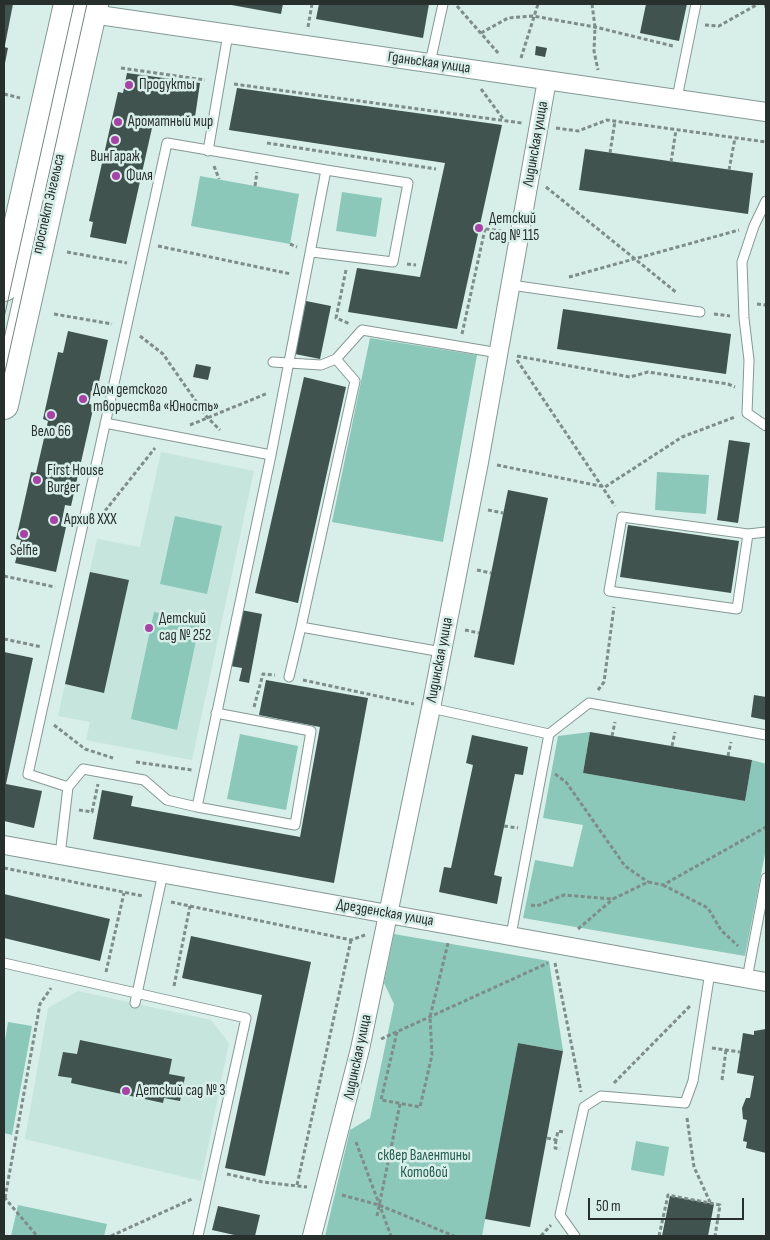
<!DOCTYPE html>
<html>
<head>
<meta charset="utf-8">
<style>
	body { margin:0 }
	#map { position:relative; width:770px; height:1240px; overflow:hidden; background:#d8eee8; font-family:"Sofia Sans Condensed",sans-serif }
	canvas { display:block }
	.frame { position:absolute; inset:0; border:5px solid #28302e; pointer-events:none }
	.scale { position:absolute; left:588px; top:1198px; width:156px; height:22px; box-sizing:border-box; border:2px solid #28302e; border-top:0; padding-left:6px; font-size:15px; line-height:18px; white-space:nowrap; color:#28302e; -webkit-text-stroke:4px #d8eee8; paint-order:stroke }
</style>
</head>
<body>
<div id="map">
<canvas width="770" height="1240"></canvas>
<div class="frame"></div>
<div class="scale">50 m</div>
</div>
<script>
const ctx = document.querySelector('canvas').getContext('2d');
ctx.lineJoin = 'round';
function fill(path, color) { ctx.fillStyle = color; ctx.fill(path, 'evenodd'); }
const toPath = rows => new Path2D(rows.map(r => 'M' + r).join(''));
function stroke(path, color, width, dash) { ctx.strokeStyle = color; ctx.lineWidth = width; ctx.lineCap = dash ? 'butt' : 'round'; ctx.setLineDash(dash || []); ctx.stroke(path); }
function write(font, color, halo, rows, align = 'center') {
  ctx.font = font + ' "Sofia Sans Condensed",sans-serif'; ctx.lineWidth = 5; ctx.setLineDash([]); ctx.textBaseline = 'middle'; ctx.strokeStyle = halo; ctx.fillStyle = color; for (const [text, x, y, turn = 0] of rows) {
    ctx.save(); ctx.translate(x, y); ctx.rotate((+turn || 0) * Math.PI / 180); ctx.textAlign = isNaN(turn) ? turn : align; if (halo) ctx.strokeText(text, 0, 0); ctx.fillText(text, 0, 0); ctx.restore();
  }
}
fill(toPath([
	[161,452,254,471,192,760,86,740,90,722,58,716,97,539,140,547],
	[78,991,211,1020,229,1043,201,1181,25,1139,48,1008]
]), '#c6e5dd');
fill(toPath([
	[200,176,299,194,290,244,191,226],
	[342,192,382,198,376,237,336,231],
	[370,338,477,355,443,542,332,522],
	[657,472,709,475,706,514,655,510],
	[175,516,222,526,207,594,160,584],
	[154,612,200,622,177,730,131,719],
	[590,732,583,773,745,801,752,760,766,764,766,849,745,956,523,918,535,860,573,867,583,825,543,818,558,736],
	[240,734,298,746,286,810,227,799],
	[394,934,549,961,563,1051,518,1043,482,1236,325,1236,350,1130,370,1118,394,1004,384,983],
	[8,1022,32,1026,12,1135,4,1133,4,1047],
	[636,1141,669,1147,664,1176,631,1170],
	[18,1205,107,1224,104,1236,11,1236]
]), '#8bc8b9');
fill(toPath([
	[4,4,13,4,5,45,4,45],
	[226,4,283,4,281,14],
	[319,4,429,4,423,38,316,19],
	[646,4,687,4,679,41,640,33],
	[536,46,547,48,545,57,535,55],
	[4,47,8,48,5,63,4,63],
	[127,73,200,83,194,124,154,119,126,244,90,237,93,222,89,221,118,92,123,93],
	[237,88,502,125,457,329,348,312,357,268,420,277,445,163,229,130],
	[585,149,753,173,748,214,579,190],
	[306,301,331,306,320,359,295,354],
	[563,309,731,334,726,374,557,349],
	[68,331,108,340,99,382,94,381,93,385,89,404,94,405,71,506,65,505,61,526,66,527,56,572,15,563,21,540,16,539,31,472,36,473,48,421,43,419,58,352,63,353],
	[196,364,211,367,208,380,193,377],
	[304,377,346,387,298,603,255,593],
	[729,440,750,443,738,523,717,520],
	[508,490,548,498,514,665,474,657],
	[628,525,739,541,731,593,620,577],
	[90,572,129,580,104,693,65,684],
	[241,610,262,614,249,683,239,681,242,668,230,666],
	[4,652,33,658,6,784,42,791,34,828,4,821],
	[266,680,368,698,334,883,93,839,102,790,133,796,131,806,300,837,320,727,259,715],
	[754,695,766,697,766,720,751,717],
	[590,732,752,760,745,801,583,773],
	[472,735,528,747,523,775,515,774,494,875,502,877,497,904,439,892,444,867,451,868,473,765,466,763],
	[4,894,110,919,100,961,4,938],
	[191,936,311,962,265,1176,225,1168,262,995,182,978],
	[766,1029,766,1153,746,1148,747,1142,743,1141,747,1120,743,1119,742,1108,746,1098,750,1098,754,1076,737,1073,743,1033,754,1035,754,1031],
	[80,1040,172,1059,169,1074,185,1077,180,1101,164,1098,163,1103,71,1083,72,1078,58,1076,63,1052,77,1054],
	[518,1043,563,1051,530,1227,485,1219],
	[670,1196,714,1204,708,1236,662,1236],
	[218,1206,260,1215,255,1236,239,1236,212,1230]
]), '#40534e');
const lane = toPath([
	[430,63,443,4],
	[677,98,696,4],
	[167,143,326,170,271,455,197,807,167,800,144,780,83,769,68,787,28,774,167,143],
	[208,151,228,34],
	[766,201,754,226,742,262,744,318,749,360,747,413,766,426],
	[312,252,393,262,408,183,326,170],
	[511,285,700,312],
	[336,359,355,381,301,627,442,652],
	[273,362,321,365,336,359,362,330,499,353],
	[105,423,271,455],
	[748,534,737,609,609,591,622,517,748,534,766,532],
	[289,677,301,627],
	[431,708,549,734,589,703,766,735],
	[197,807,295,825,311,731,216,713],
	[60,855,68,787],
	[511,935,549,734],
	[4,963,246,1018,198,1236],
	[747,979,766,878],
	[135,1003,163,873],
	[575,1236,560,1215,584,1107,601,1096,685,1103,693,1081,710,972]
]);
const street = toPath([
	[92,14,766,112],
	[4,845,766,982],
	[312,1236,360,1049,431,708,479,462,547,80]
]);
const primary = toPath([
	[4,287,68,4],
	[4,405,94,4]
]);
stroke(lane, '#859994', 11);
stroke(street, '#859994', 20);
stroke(primary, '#859994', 30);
stroke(toPath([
	[592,4,595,27,594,51,598,70],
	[765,4,766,8],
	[457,6,499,54],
	[705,25,719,26,758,4],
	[308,27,312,4],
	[481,33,508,18,533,16,595,27,673,46],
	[521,58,538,4],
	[121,68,205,80],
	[234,84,522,123],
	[481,89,504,120],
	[4,94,20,98],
	[556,128,578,131,607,120,766,142],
	[267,143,436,169],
	[610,153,615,121],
	[671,162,676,130],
	[214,166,219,179],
	[729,170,735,138],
	[255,186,257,172],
	[546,187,677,293],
	[479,228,501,231],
	[290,244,297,247],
	[158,246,291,274],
	[67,252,127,263],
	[407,264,416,265],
	[346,270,336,318,350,324],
	[569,277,739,230],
	[757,304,766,305],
	[54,314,112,324],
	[714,314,730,316],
	[462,334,485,229],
	[140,336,163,354,207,417,220,430],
	[517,356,630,377,648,372,728,384,735,387],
	[517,360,615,506],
	[190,425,268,393],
	[497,465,605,487,682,437,735,417],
	[488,510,503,513],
	[101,516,155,448],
	[477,570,491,573],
	[4,576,55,587],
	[465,630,479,633],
	[4,639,42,647],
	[303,680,414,704],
	[598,690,604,682,614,607],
	[254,707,263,674,275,675],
	[54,725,85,749,113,758],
	[612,736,615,722],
	[672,746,675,732],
	[728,756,731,742],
	[136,762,192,770],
	[555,774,566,782,625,866,648,882],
	[79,810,92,812,98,784],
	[504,826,518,828],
	[4,868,143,896],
	[663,885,708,908,721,930,738,946],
	[171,902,351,940,365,935],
	[531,905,537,906,564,895,613,899,648,882,663,885,766,827],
	[578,929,613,899],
	[555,963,581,1092],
	[106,972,124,893],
	[174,986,190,906],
	[397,1032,381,1100,420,1107,432,1055,430,1017,448,943],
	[381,1039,548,963],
	[712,1048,740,1052],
	[722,1080,726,1050],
	[614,1083,690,1006],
	[687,1118,694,1167,710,1202],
	[547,1138,556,1140,558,1131,565,1132],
	[556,1140,555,1148,560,1149],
	[356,1142,391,1236],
	[227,1174,263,1182,307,1187],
	[297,1185,351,940],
	[342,1195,379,1205,454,1236],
	[4,1197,37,1236],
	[5,1198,40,1004,51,988],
	[377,1216,400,1104],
	[111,1236,192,1199],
	[541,1236,551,1225],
	[659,1236,668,1195,720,1205,715,1236]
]), '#7e8d89', 3, [4, 2.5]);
stroke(lane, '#fff', 9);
stroke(street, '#fff', 18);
stroke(primary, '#fff', 28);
stroke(toPath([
	[4,318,74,4],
	[4,376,87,4]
]), '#758380', 1);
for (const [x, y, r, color] of [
	[129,85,5,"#a742a6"],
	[118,122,5,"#a742a6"],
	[115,140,5,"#a742a6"],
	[116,176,5,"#a742a6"],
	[479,228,5,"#a742a6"],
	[83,399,5,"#a742a6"],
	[51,415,5,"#a742a6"],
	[37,480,5,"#a742a6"],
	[54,520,5,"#a742a6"],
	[24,534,5,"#a742a6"],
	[149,628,5,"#a742a6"],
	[126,1091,5,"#a742a6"]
]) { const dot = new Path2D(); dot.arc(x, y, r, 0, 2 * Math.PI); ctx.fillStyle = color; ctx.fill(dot); stroke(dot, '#d8eee8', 2); }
write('15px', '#28302e', '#d8eee8', [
	["Гданьская улица",429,63,8],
	["Лидинская улица",536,144,-80],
	["проспект Энгельса",49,204,-77],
	["Лидинская улица",440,660,-79],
	["Дрезденская улица",385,913,10],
	["Лидинская улица",358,1057,-78]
]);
write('15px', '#28302e', '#d8eee8', [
	["Продукты",139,85],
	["Ароматный мир",128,122],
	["ВинГараж",115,157,"center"],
	["Филя",126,176],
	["Детский",489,219],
	["сад № 115",489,236],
	["Дом детского",93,390],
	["творчества «Юность»",93,407],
	["Вело 66",51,432,"center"],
	["First House",47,471],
	["Burger",47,488],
	["Архив XXX",64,520],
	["Selfie",24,551,"center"],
	["Детский",159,619],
	["сад № 252",159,636],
	["Детский сад № 3",136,1091]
], 'left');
write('15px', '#225b4f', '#d8eee8', [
	["сквер Валентины",424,1156],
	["Котовой",424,1173]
]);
</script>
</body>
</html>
